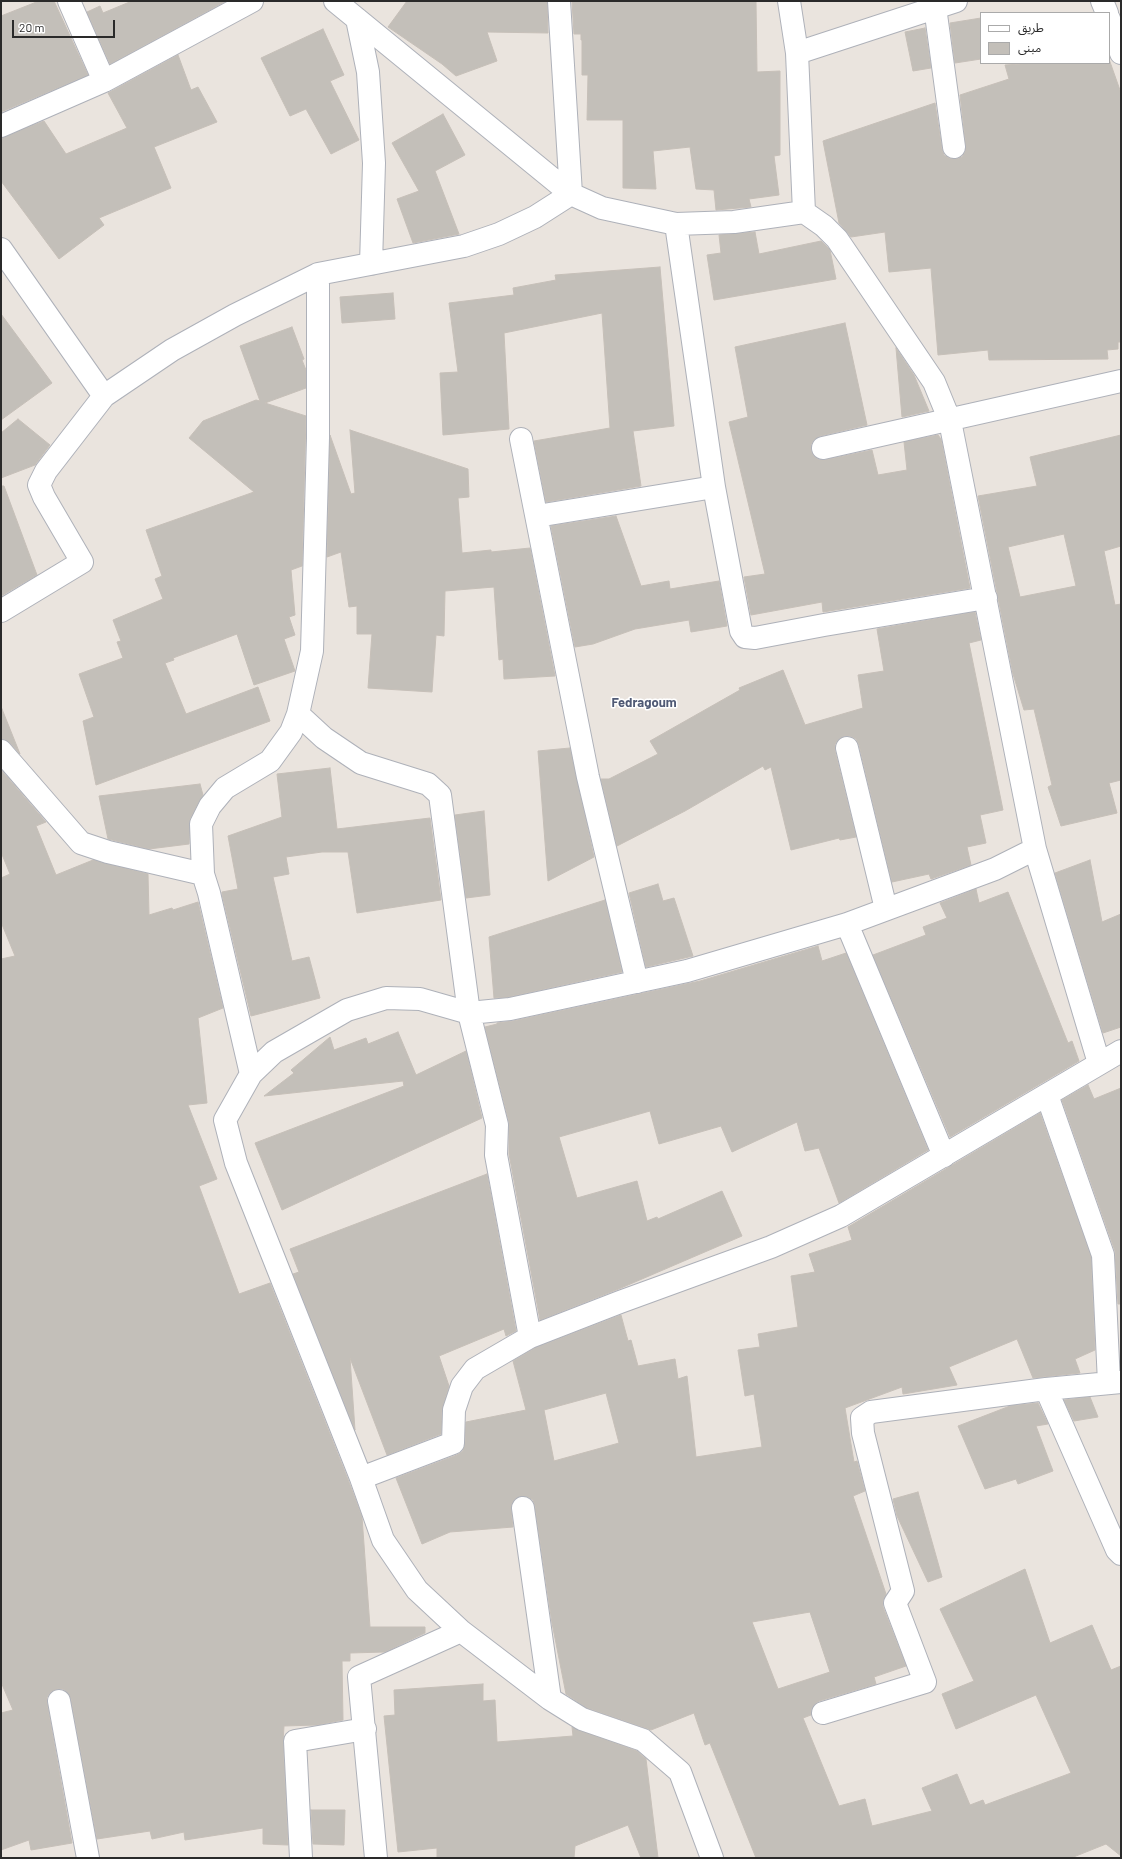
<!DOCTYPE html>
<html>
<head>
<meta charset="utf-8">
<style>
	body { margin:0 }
	#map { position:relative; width:1122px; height:1859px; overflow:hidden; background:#eae4de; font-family:Barlow,"Noto Sans Arabic",sans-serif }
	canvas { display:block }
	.frame { position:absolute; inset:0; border:2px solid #2a2a2a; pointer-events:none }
	.legend { position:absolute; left:980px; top:12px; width:130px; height:52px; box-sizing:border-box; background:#fff; border:1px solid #aaa; margin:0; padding:5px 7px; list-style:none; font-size:12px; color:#2a2a2a }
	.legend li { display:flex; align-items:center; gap:8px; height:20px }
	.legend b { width:20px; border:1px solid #aaa }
	.scale { position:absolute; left:12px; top:20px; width:103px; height:18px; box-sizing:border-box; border:2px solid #2a2a2a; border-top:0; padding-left:5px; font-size:12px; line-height:14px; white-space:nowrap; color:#2a2a2a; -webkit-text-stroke:3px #fff; paint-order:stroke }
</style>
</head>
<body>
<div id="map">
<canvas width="1122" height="1859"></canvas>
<div class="frame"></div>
<ul class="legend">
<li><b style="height:5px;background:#fff"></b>طريق</li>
<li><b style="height:11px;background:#c3bfb9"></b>مبنى</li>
</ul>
<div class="scale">20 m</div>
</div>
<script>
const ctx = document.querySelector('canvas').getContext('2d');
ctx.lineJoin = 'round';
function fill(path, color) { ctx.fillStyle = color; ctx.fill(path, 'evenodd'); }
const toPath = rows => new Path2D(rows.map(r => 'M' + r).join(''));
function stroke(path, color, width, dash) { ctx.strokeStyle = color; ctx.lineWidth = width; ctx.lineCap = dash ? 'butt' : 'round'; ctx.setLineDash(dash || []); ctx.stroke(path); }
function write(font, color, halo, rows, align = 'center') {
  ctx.font = font + ' Barlow,sans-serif'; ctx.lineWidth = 3; ctx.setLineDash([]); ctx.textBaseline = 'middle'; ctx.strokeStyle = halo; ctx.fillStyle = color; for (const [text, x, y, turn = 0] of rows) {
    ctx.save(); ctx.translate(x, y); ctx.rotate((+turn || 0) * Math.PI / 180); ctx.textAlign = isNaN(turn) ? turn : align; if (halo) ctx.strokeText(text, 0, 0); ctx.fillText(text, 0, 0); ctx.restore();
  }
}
const building = toPath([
	[39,1,54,1,88,75,1,112,1,16,39,1],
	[132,1,226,1,110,64,87,12,100,6,103,13,132,1],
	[407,1,547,1,548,33,487,32,497,61,456,76,442,64,388,27,407,1],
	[572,1,756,1,757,72,780,71,780,155,774,156,779,195,749,199,751,207,716,210,714,190,696,189,690,147,653,151,656,189,623,188,623,120,587,120,588,75,582,75,582,40,581,40,581,34,574,34,572,1],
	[981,18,981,59,955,63,950,23,981,18],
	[925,28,931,68,913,71,905,32,925,28],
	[323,29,344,75,330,81,359,140,331,154,306,109,290,116,261,58,323,29],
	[178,55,191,90,198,87,217,122,154,147,171,188,99,218,104,225,59,259,1,181,1,138,44,121,66,154,127,128,108,93,178,55],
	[1109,59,1121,93,1121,342,1118,342,1118,349,1107,350,1108,359,989,360,988,350,938,355,931,268,889,272,885,232,851,237,839,223,823,141,935,103,942,149,944,155,949,158,956,159,962,157,965,152,966,146,960,95,1009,79,1005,65,1036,63,1109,63,1109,59],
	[443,114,465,155,435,171,459,234,413,243,397,199,419,191,392,143,443,114],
	[755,232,759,254,821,241,830,250,836,279,714,300,707,255,721,253,719,235,755,232],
	[660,267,674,426,633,431,641,486,546,502,534,441,610,428,602,313,504,333,509,429,443,435,440,373,458,372,449,303,514,295,513,288,556,280,555,275,660,267],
	[393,293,395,319,342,323,340,297,393,293],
	[1,314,52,383,1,420,1,314],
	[845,323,867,425,820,436,815,439,811,444,811,451,814,456,819,460,825,460,872,450,878,475,907,470,904,442,938,435,941,439,970,588,823,612,822,602,751,615,744,577,765,574,729,422,748,417,735,347,845,323],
	[292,327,304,359,302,360,306,370,306,388,265,403,306,416,302,566,291,570,295,615,289,617,295,635,284,639,295,671,254,685,237,634,173,658,174,660,165,663,186,714,258,687,270,721,96,785,83,721,94,717,79,674,123,658,117,642,121,641,113,620,163,599,155,579,162,576,146,530,254,492,189,438,203,421,256,400,260,401,240,346,292,327],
	[896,348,914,375,929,411,902,417,896,348],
	[18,419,50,445,35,465,1,478,1,433,18,419],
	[350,430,468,469,469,497,458,498,462,553,491,550,491,552,530,548,555,676,504,679,503,659,499,660,494,587,445,591,444,636,436,635,432,692,368,688,372,634,357,634,357,606,349,607,341,552,327,557,330,435,351,494,355,493,350,430],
	[1121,435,1121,546,1104,551,1115,605,1121,604,1121,780,1109,783,1117,813,1061,826,1048,787,1052,785,1034,709,1024,710,1013,674,978,496,1037,486,1030,457,1121,435],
	[1064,534,1076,586,1020,597,1008,547,1064,534],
	[1,486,4,486,37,575,1,596,1,486],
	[616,516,641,586,669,581,670,589,719,581,727,626,691,632,689,620,635,629,593,644,575,647,551,526,616,516],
	[975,612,981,640,969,643,1003,810,980,815,986,843,967,847,971,865,931,879,929,874,892,882,859,745,856,739,850,736,844,736,839,739,835,744,835,751,856,837,840,840,839,838,791,850,771,767,765,770,763,766,685,811,617,846,601,779,609,779,658,754,650,741,740,690,739,688,783,670,805,725,863,708,858,675,884,671,877,629,975,612],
	[2,709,20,754,10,743,1,739,2,709],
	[570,748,594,857,548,881,538,751,570,748],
	[330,768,337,829,430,818,441,900,357,913,348,852,322,852,286,857,289,874,273,877,292,961,309,957,320,998,251,1016,222,894,222,892,238,889,228,836,282,817,277,774,330,768],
	[1,770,46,822,36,826,56,875,93,860,148,874,149,915,172,908,173,910,198,902,223,1008,198,1018,207,1103,188,1105,217,1179,199,1186,239,1294,270,1283,349,1482,362,1517,370,1627,425,1627,425,1633,385,1652,350,1653,350,1661,342,1661,343,1720,317,1725,284,1726,283,1742,288,1845,263,1844,263,1828,185,1840,184,1832,152,1839,150,1831,97,1839,71,1699,68,1693,63,1689,57,1689,51,1692,47,1697,47,1703,72,1843,31,1850,29,1840,1,1850,1,1713,13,1710,1,1682,1,959,15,956,1,922,1,878,10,874,1,852,1,770],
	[200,784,203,795,190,819,189,844,149,849,108,839,99,796,200,784],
	[484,811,490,895,466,898,455,815,484,811],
	[1090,860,1102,922,1121,914,1121,1027,1103,1033,1055,873,1090,860],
	[658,884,663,901,674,898,693,956,646,967,629,893,658,884],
	[976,889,979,903,1008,892,1068,1043,1072,1041,1079,1061,950,1137,873,955,926,935,923,927,947,918,940,903,976,889],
	[605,900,622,972,508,997,494,998,489,937,605,900],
	[818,946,822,961,846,953,928,1150,839,1203,819,1148,805,1151,797,1122,732,1152,721,1126,659,1144,650,1111,559,1137,577,1198,637,1181,647,1221,657,1217,658,1219,722,1191,742,1236,621,1288,540,1320,509,1154,509,1122,485,1027,497,1024,497,1023,513,1021,700,981,818,946],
	[398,1032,416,1075,466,1051,482,1118,282,1210,255,1143,404,1086,403,1081,264,1096,294,1073,291,1070,330,1037,334,1050,366,1038,368,1044,398,1032],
	[1088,1085,1094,1099,1121,1088,1121,1304,1118,1304,1115,1251,1062,1100,1088,1085],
	[1040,1113,1091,1257,1095,1350,1075,1359,1080,1373,1033,1378,1017,1339,949,1367,957,1385,903,1394,902,1387,845,1408,854,1462,857,1461,865,1491,853,1496,886,1594,883,1601,883,1607,906,1666,874,1677,876,1684,819,1701,814,1705,811,1710,811,1715,803,1718,839,1806,865,1799,872,1826,932,1811,922,1788,957,1774,970,1805,983,1800,985,1805,1071,1773,1036,1695,956,1729,942,1694,974,1681,940,1609,1025,1569,1050,1643,1092,1625,1111,1670,1121,1666,1121,1856,1106,1844,1071,1858,756,1858,710,1743,705,1745,694,1713,651,1730,587,1708,566,1694,552,1623,535,1506,533,1500,528,1497,522,1496,516,1498,512,1503,511,1510,513,1527,450,1532,422,1544,396,1478,457,1455,463,1451,465,1443,466,1422,526,1410,513,1361,535,1348,621,1315,628,1341,631,1340,638,1366,675,1359,678,1379,687,1376,696,1457,762,1447,754,1394,745,1396,738,1350,760,1347,758,1334,798,1327,791,1276,815,1272,809,1254,852,1240,848,1227,1040,1113],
	[606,1393,619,1443,554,1461,544,1410,606,1393],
	[810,1612,830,1672,778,1689,752,1622,810,1612],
	[487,1174,516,1331,506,1336,504,1329,439,1356,449,1386,442,1409,441,1434,387,1455,350,1358,355,1430,293,1274,299,1272,290,1249,487,1174],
	[1090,1397,1098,1417,1074,1421,1064,1400,1090,1397],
	[1038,1403,1048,1424,1036,1426,1053,1471,1018,1484,1016,1479,985,1489,958,1426,1010,1406,1038,1403],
	[918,1492,942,1577,928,1582,897,1516,893,1499,918,1492],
	[483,1684,483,1701,495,1700,497,1742,573,1736,572,1727,637,1751,646,1759,658,1858,641,1858,628,1825,575,1846,574,1858,437,1858,437,1848,398,1852,384,1716,395,1715,394,1690,483,1684],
	[311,1810,345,1810,344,1845,313,1844,311,1810]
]);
fill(building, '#c3bfb9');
stroke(building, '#c6bfb8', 1);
const minor = toPath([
	[69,1,104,81],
	[335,1,571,194,602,208,676,224,734,222,804,212,824,226,837,239,934,382,950,421,1035,849,1099,1063],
	[789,1,797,53,804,212],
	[1102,1,1107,13],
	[935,7,954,147],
	[357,19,368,72,374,163,371,264],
	[1109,19,1121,53],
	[797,53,956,1],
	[1,126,104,81,252,1],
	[676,224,714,487,741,631,745,637,755,638,824,625,986,598],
	[1,249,104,396],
	[521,439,588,777,637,982],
	[823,448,1121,381],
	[537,516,714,487],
	[1,611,82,562,44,497,39,485,46,471,104,396,172,350,235,315,318,274,464,246,499,234,535,217,571,194,559,1],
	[298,714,324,738,361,763,428,784,440,795,469,1013,497,1125,496,1155,530,1337],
	[847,748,886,909],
	[1,751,81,843,108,852,203,874,209,893,251,1074],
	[203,874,201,824,210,806,225,788,270,761,291,732,298,714,312,651,318,438,318,274],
	[847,924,944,1156],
	[1047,1095,1103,1255,1109,1383],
	[1046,1389,1117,1550,1121,1554],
	[361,1478,453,1443,454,1410,462,1386,475,1369,530,1337,620,1302,771,1247,841,1216,1121,1051],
	[523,1508,550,1699],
	[59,1701,88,1858],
	[823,1713,925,1682,895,1603,903,1591,863,1433,862,1418,871,1412,1046,1389,1121,1382],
	[301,1858,295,1741,365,1729],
	[376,1858,359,1677,461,1631],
	[712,1858,680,1772,643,1740,582,1719,550,1699,461,1631,417,1590,383,1540,361,1478,236,1163,225,1120,251,1074,274,1052,347,1010,386,998,420,999,469,1013,510,1009,687,971,847,924,995,869,1035,849]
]);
stroke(minor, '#aeb1b9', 24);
stroke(minor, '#fff', 22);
write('bold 13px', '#505a75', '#fff', [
	["Fedragoum",644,703]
]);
</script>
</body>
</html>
